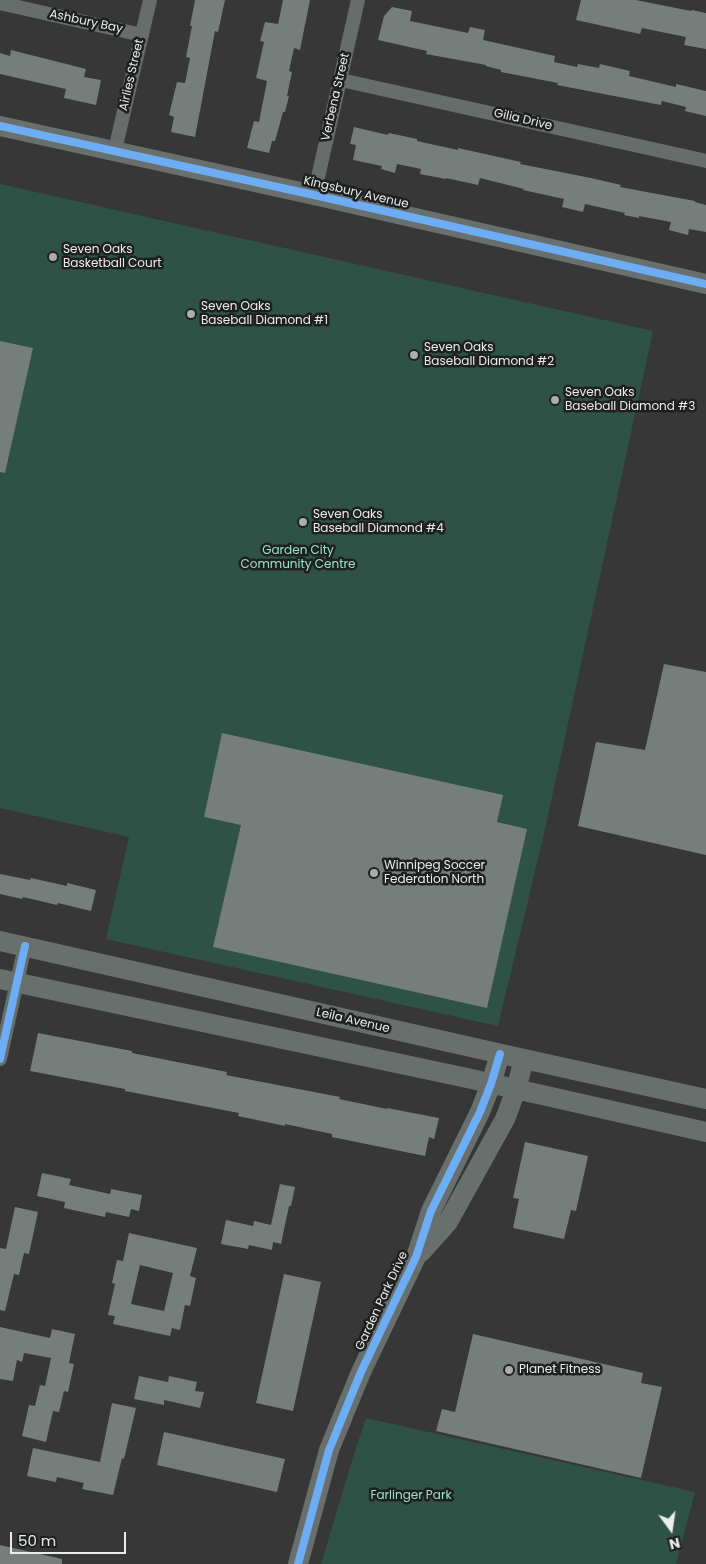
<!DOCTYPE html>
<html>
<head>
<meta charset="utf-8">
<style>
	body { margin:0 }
	#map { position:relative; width:706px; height:1564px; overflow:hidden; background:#373737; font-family:Poppins,sans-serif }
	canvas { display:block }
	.north { position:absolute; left:646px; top:1504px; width:50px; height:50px; -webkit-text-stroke:4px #1e1f1f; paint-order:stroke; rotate:166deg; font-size:14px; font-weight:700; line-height:20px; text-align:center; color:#eaeceb }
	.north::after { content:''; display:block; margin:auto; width:18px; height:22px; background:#eaeceb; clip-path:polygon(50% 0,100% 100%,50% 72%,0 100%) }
	.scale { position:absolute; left:10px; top:1532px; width:116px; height:22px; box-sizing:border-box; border:2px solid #eaeceb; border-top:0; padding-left:6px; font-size:15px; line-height:18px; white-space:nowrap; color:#eaeceb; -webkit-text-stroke:4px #1e1f1f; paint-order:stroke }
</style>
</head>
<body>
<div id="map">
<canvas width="706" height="1564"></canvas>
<div class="north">N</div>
<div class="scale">50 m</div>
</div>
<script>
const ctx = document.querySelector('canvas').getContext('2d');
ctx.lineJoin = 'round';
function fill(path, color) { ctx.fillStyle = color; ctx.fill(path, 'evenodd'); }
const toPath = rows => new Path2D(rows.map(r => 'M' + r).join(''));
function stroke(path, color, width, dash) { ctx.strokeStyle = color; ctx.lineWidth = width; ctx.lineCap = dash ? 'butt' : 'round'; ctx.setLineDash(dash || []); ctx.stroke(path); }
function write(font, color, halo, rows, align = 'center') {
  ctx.font = font + ' Poppins,sans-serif'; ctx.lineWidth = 5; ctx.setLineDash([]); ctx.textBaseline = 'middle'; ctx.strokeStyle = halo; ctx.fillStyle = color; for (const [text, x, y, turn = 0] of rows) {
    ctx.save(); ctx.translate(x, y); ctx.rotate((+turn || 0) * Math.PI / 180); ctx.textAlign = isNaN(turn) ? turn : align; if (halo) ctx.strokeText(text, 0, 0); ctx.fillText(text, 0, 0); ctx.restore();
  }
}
fill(toPath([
	[0,184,653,331,546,825,498,1026,106,939,129,837,0,808],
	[366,1418,695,1492,676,1564,321,1564,354,1454]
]), '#2f5247');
fill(toPath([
	[195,0,225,0,218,32,215,31,195,137,171,132,174,117,169,115,177,82,185,83,190,58,186,57,192,26,190,26],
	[283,0,310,0,300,50,294,48,289,71,292,72,287,96,289,96,285,112,283,112,275,141,272,141,269,153,247,148,254,121,259,122,267,81,256,78,264,42,260,41,265,22,278,24],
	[581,0,636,0,691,11,692,10,706,13,706,49,684,45,686,37,642,28,640,34,576,20],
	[392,7,412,11,410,21,468,33,470,27,485,30,483,40,555,56,554,62,577,67,578,64,599,68,600,64,630,71,629,76,676,87,676,84,706,91,706,116,685,111,686,107,662,101,661,105,557,85,558,83,501,72,501,70,486,66,486,65,426,54,427,51,378,40,384,16],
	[11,50,86,69,84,77,101,80,96,105,64,98,66,89,0,74,0,53,10,56],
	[354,127,388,135,389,133,417,139,417,141,458,150,458,148,521,162,520,164,591,178,621,185,620,187,695,201,695,202,706,205,706,232,689,229,688,235,669,230,671,222,639,216,639,218,624,215,625,213,585,204,583,212,562,207,564,199,523,190,524,189,480,178,478,185,446,178,446,179,420,174,421,169,397,164,395,173,381,169,382,166,353,160,356,145,350,144],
	[0,341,33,348,5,473,0,472],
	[664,664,706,672,706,855,578,826,596,742,645,750],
	[222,733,503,795,497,822,527,829,487,1008,213,947,241,825,204,817],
	[0,874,30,880,31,878,67,886,67,883,96,890,91,911,58,903,57,905,23,897,22,899,0,894],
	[38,1033,132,1051,132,1053,227,1072,226,1075,340,1097,339,1099,387,1109,387,1108,439,1118,434,1139,429,1137,425,1156,332,1137,332,1134,285,1124,285,1126,238,1116,239,1113,125,1091,125,1089,30,1071],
	[525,1142,588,1156,576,1211,571,1210,564,1239,513,1228,519,1199,513,1198],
	[42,1173,71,1179,69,1185,110,1194,111,1189,142,1195,139,1211,131,1209,129,1217,106,1212,105,1217,64,1208,65,1202,37,1196],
	[280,1184,295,1187,291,1206,289,1206,281,1244,273,1242,272,1250,249,1245,248,1249,221,1244,226,1220,253,1226,254,1221,271,1225],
	[15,1207,38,1212,29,1254,24,1253,19,1275,14,1274,5,1311,0,1310,0,1248,6,1249],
	[129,1233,197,1248,190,1276,196,1278,190,1306,185,1305,180,1330,172,1328,170,1336,113,1324,115,1316,108,1315,115,1284,112,1283,117,1260,123,1261],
	[140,1265,173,1273,164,1311,131,1304],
	[284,1274,321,1282,293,1411,256,1403],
	[0,1327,50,1338,52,1329,75,1334,69,1363,74,1364,68,1392,64,1391,59,1412,53,1411,46,1442,22,1436,29,1405,35,1406,40,1385,45,1386,51,1358,24,1353,22,1362,17,1360,13,1381,0,1379],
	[473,1334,643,1373,641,1383,662,1387,641,1478,436,1431,442,1409,455,1412],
	[139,1376,168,1382,169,1376,197,1382,195,1391,204,1392,200,1408,164,1400,164,1405,134,1399],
	[112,1403,136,1408,124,1459,122,1458,113,1495,82,1489,84,1483,57,1477,56,1482,27,1476,33,1448,100,1462],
	[164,1432,285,1459,277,1492,157,1465],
	[0,1545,62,1559,62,1564,0,1564]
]), '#757e7b');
stroke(toPath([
	[0,3,142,35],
	[341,80,706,161],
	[115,150,150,0],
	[314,195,358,0],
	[0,1059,25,946]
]), '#676d6b', 14);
stroke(toPath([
	[0,126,314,195,706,284],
	[0,941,524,1059,706,1099],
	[0,979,467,1078,706,1132],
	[421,1252,448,1222,505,1119,516,1090,524,1059],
	[298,1564,329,1450,361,1372,416,1257,431,1211,480,1112,491,1084,500,1054]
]), '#696f6d', 20);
stroke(toPath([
	[0,126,314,195,706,284],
	[0,1059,25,946],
	[298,1564,329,1450,361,1372,416,1257,431,1211,480,1112,491,1084,500,1054]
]), '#6dadf4', 8);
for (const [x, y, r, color] of [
	[53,257,5,"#abadac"],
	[191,314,5,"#abadac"],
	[414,355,5,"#abadac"],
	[555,400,5,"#abadac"],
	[303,522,5,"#abadac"],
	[374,873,5,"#abadac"],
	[509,1370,5,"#abadac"]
]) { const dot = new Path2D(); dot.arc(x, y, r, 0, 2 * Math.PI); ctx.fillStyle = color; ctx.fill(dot); stroke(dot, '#1e1f1f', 2); }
write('12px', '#eaeceb', '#1e1f1f', [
	["Ashbury Bay",86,22,12],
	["Airlies Street",132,75,-77],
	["Verbena Street",336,97,-77],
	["Gilia Drive",523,120,13],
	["Kingsbury Avenue",356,193,13],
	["Leila Avenue",353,1021,13],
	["Garden Park Drive",382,1301,-65]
]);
write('12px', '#eaeceb', '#1e1f1f', [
	["Seven Oaks",63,250],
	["Basketball Court",63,264],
	["Seven Oaks",201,307],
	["Baseball Diamond #1",201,321],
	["Seven Oaks",424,348],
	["Baseball Diamond #2",424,362],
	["Seven Oaks",565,393],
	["Baseball Diamond #3",565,407],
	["Seven Oaks",313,515],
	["Baseball Diamond #4",313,529],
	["Winnipeg Soccer",384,866],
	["Federation North",384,880],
	["Planet Fitness",519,1370]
], 'left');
write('12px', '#96e4ca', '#1e1f1f', [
	["Garden City",298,551],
	["Community Centre",298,565],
	["Farlinger Park",411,1496]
]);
</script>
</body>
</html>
